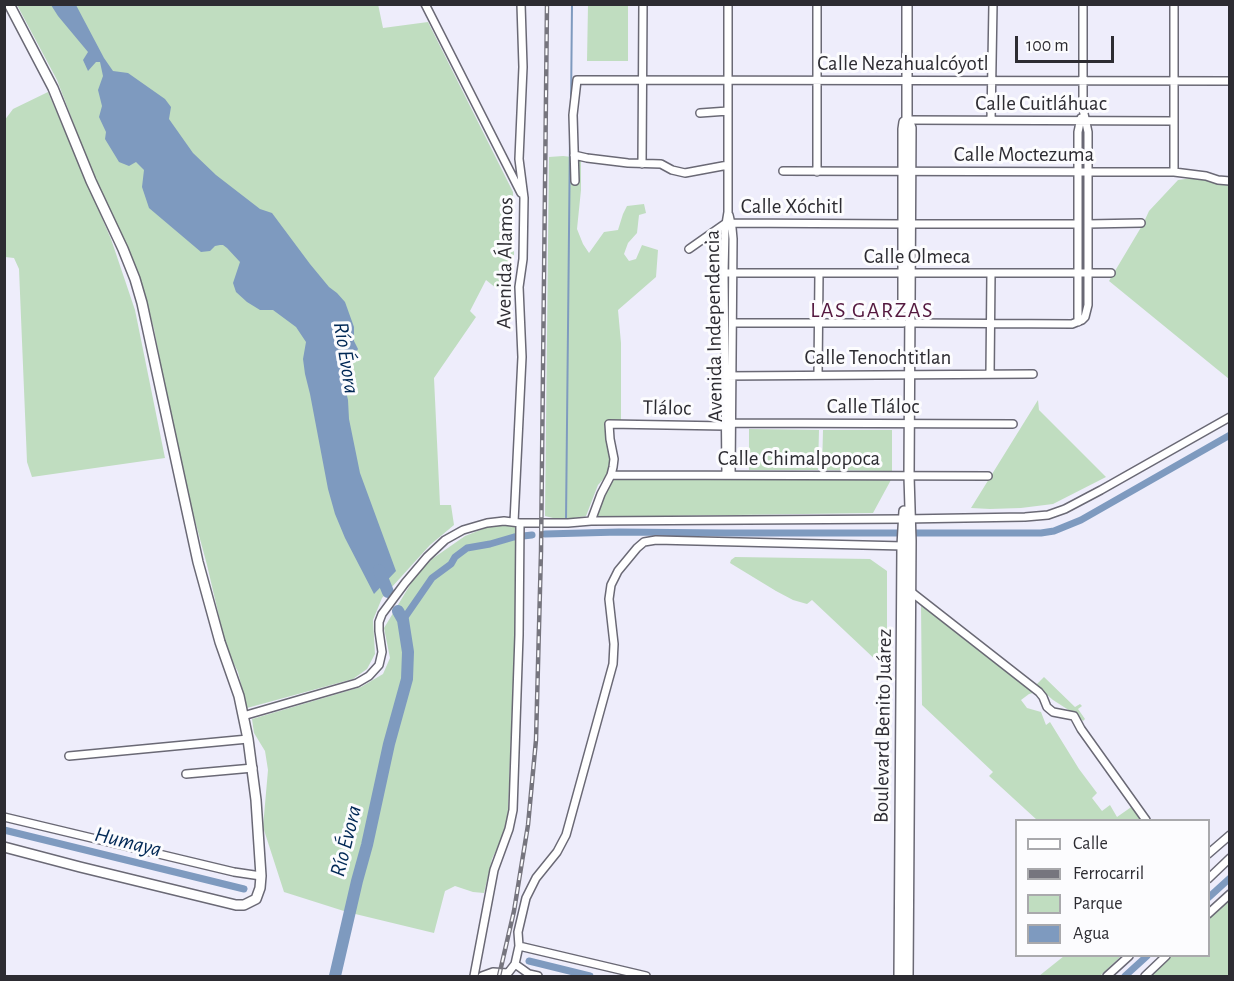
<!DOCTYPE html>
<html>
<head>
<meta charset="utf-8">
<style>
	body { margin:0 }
	#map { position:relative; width:1234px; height:981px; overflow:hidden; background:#eeedfb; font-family:"Alegreya Sans",sans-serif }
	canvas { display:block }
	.frame { position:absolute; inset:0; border:6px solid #2d2c32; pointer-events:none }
	.legend { position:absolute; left:1015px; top:819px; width:195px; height:138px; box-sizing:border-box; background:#fcfcfe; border:2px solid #a9a9ac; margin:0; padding:8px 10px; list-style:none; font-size:18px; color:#2d2c32 }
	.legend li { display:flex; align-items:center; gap:12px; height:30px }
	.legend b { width:30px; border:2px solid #a9a9ac }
	.scale { position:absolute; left:1015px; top:36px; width:99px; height:27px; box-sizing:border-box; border:3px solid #2d2c32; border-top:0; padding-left:8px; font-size:18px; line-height:21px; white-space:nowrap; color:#2d2c32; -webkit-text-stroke:4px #fcfcfe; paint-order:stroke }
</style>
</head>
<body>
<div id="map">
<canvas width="1234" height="981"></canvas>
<div class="frame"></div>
<ul class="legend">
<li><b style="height:8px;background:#fff"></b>Calle</li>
<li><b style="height:8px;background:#76757e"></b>Ferrocarril</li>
<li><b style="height:16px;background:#c0ddc0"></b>Parque</li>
<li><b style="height:16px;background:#7e9abf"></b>Agua</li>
</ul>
<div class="scale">100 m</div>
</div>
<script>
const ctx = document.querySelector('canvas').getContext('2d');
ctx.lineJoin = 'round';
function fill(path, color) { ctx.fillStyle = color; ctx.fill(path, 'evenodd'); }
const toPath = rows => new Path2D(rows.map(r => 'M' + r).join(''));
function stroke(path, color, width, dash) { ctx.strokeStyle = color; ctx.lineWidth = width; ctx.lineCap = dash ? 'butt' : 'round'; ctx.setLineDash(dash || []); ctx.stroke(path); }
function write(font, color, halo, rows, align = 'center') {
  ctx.font = font + ' "Alegreya Sans",sans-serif'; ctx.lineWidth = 6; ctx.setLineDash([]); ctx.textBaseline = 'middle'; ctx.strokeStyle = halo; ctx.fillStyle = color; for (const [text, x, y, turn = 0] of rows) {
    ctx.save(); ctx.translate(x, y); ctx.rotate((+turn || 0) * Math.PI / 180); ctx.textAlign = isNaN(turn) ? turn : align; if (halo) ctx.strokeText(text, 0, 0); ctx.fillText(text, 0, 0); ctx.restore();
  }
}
fill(toPath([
	[378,4,383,28,428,22,513,192,514,255,496,288,486,280,470,311,476,317,434,378,440,505,451,505,454,525,430,545,382,598,373,620,375,654,367,669,353,679,247,708,238,672,230,656,225,642,207,565,180,465,154,329,140,278,127,247,96,182,57,80,17,5],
	[588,5,628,5,628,61,587,61],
	[48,92,111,239,135,310,165,458,32,477,27,462,19,269,14,258,5,257,4,121,13,109],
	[563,156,581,158,581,190,577,229,583,244,589,253,604,232,618,230,623,214,627,206,644,204,646,213,639,215,637,233,628,243,624,254,629,261,636,259,642,245,658,250,656,277,618,310,621,343,621,422,607,421,606,427,610,449,609,473,598,485,586,516,561,520,545,516,549,157],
	[1200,177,1229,183,1229,379,1109,281,1143,224,1149,211,1178,180],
	[1038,400,1039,410,1106,477,1053,504,1021,508,990,509,971,508],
	[749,429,819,430,818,470,749,470],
	[823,430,892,430,892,471,822,470],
	[892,478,873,513,594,517,604,492,614,479],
	[506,524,516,526,517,542,515,563,515,633,508,809,507,822,501,840,492,859,484,893,473,892,455,886,445,891,434,933,347,912,284,892,263,827,268,770,265,751,254,733,252,719,361,687,383,674,390,658,384,628,416,575,432,559,465,536,488,527],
	[735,557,870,559,887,571,887,658,880,664,812,600,807,604,793,600,776,591,730,563,731,560],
	[924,602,1037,692,1029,694,1021,700,1027,708,1041,712,1046,725,1050,722,1079,769,1097,793,1092,798,1102,811,1110,805,1117,817,1137,803,1149,820,1037,820,989,776,993,772,922,705,921,604],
	[1044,677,1075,707,1080,704,1082,706,1078,709,1085,719,1083,721,1078,716,1053,700,1036,685],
	[1229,895,1229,976,1146,976,1168,956,1208,956,1209,916],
	[1064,956,1121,956,1100,976,1039,976]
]), '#c0ddc0');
fill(toPath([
	[51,5,76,5,104,58,113,71,128,73,165,99,171,107,169,119,193,153,216,175,260,209,272,213,310,264,329,287,337,293,345,302,354,327,354,341,358,349,345,372,344,383,348,400,349,419,360,473,396,571,374,594,345,538,335,514,328,489,310,394,305,374,303,359,306,342,296,327,273,310,260,310,247,302,236,292,233,283,240,262,227,248,223,245,220,245,215,246,210,251,201,252,149,208,142,187,144,170,136,162,129,166,119,162,105,139,106,132,99,117,102,106,98,90,103,76,100,62,96,62,88,71,83,60,88,52,58,16]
]), '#7e9abf');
stroke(toPath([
	[571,107,572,4],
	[566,520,570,136]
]), '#7e9abf', 2);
stroke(toPath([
	[545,534,619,532,725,533,1041,533,1054,531,1081,520,1230,435],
	[403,620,432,578,451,564,455,557,467,548,490,544,514,537,532,535],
	[4,830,244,889],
	[1208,898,1230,878],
	[529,961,590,976],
	[1125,976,1147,956]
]), '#7e9abf', 7);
stroke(toPath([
	[379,570,388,592],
	[335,976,357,881,367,845,389,744,407,679,408,652,403,620,398,611]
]), '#7e9abf', 12);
const street = toPath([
	[425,4,521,193],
	[1174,4,1174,172],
	[700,113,728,111],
	[907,120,1174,121],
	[991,120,993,4],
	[574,155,587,158,628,163,661,164,672,170,685,173,728,165],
	[642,164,643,4],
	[783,171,1174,172,1206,176,1218,180,1230,181],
	[817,172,817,4],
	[575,181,573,115,577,80,1230,81],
	[729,215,732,228,733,239,731,475],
	[910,224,1078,224],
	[1088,224,1141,223],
	[689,249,726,223,903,224],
	[724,273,1111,273],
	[1078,322,1078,132,1081,118],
	[733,323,903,323],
	[910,323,1072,324,1082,320,1085,317,1088,305,1088,132,1083,109,1083,4],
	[990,374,991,273],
	[818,375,819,273],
	[724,376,1033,374],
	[732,423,1013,424],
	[611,475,988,476],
	[726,475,724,273,725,230,728,212,728,4],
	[591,521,601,494,611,475,613,467,614,459,610,439,609,424,725,426],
	[514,522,522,357,519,287,523,259,524,198,519,159,523,67,521,4],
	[910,591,1039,692,1043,697,1047,707,1053,712,1074,716,1081,729,1146,820],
	[243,716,357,683,369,676,379,665,382,652,379,631,379,622,382,614,405,583,427,557,445,540,463,530,487,523,504,521,520,523,568,523,591,521,904,519,1025,517,1048,515,1065,509,1101,490,1230,417],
	[69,756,248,739],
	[186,774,253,768],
	[4,817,234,872,261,876],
	[1208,854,1230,835],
	[1208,879,1230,858],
	[1208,914,1230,894],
	[519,946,518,932,526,898,536,878,557,852,566,835,613,664,614,644,609,599,611,585,618,571,637,548,644,542,656,540,904,546],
	[474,976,494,870,509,829,513,810,519,635,520,523],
	[482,976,493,972,508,973,515,964],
	[538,976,529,974,515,964,519,946,646,976],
	[1107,976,1129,956],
	[1145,976,1166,956]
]);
const secondary = toPath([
	[907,4,907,120,909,122,911,128,909,476,911,541,908,976],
	[903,308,903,129,904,122,907,120],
	[4,847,80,867,236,905,244,905,256,899,260,888,261,876,256,800,248,739,239,696,220,642,198,562,142,303,135,279,123,249,91,181,53,88,9,4],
	[899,976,902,546,904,511]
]);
stroke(street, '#6a6975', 10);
stroke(secondary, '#6a6975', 12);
stroke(street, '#fff', 7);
stroke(secondary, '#fff', 9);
const rail = toPath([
	[499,976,514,911,528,825,536,740,541,552,547,4]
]);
stroke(rail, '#76757e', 4.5);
stroke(rail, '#fcfcfe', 2, [7]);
write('21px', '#2d2c32', '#fcfcfe', [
	["Calle Nezahualcóyotl",903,64],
	["Calle Cuitláhuac",1041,104],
	["Calle Moctezuma",1024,155],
	["Calle Xóchitl",792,207],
	["Calle Olmeca",917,257],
	["Avenida Álamos",505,263,-89],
	["Avenida Independencia",714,326,-91],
	["Calle Tenochtitlan",878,358],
	["Calle Tláloc",873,407],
	["Tláloc",667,408,1],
	["Calle Chimalpopoca",799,459],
	["Boulevard Benito Juárez",883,726,-89]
]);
ctx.letterSpacing = '1.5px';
write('22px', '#54183f', '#fcfcfe', [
	["LAS GARZAS",872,310]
]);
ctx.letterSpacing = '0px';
write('italic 22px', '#002855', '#fcfcfe', [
	["Río Évora",346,358,81],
	["Río Évora",346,841,-76],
	["Humaya",128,842,14]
]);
</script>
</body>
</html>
